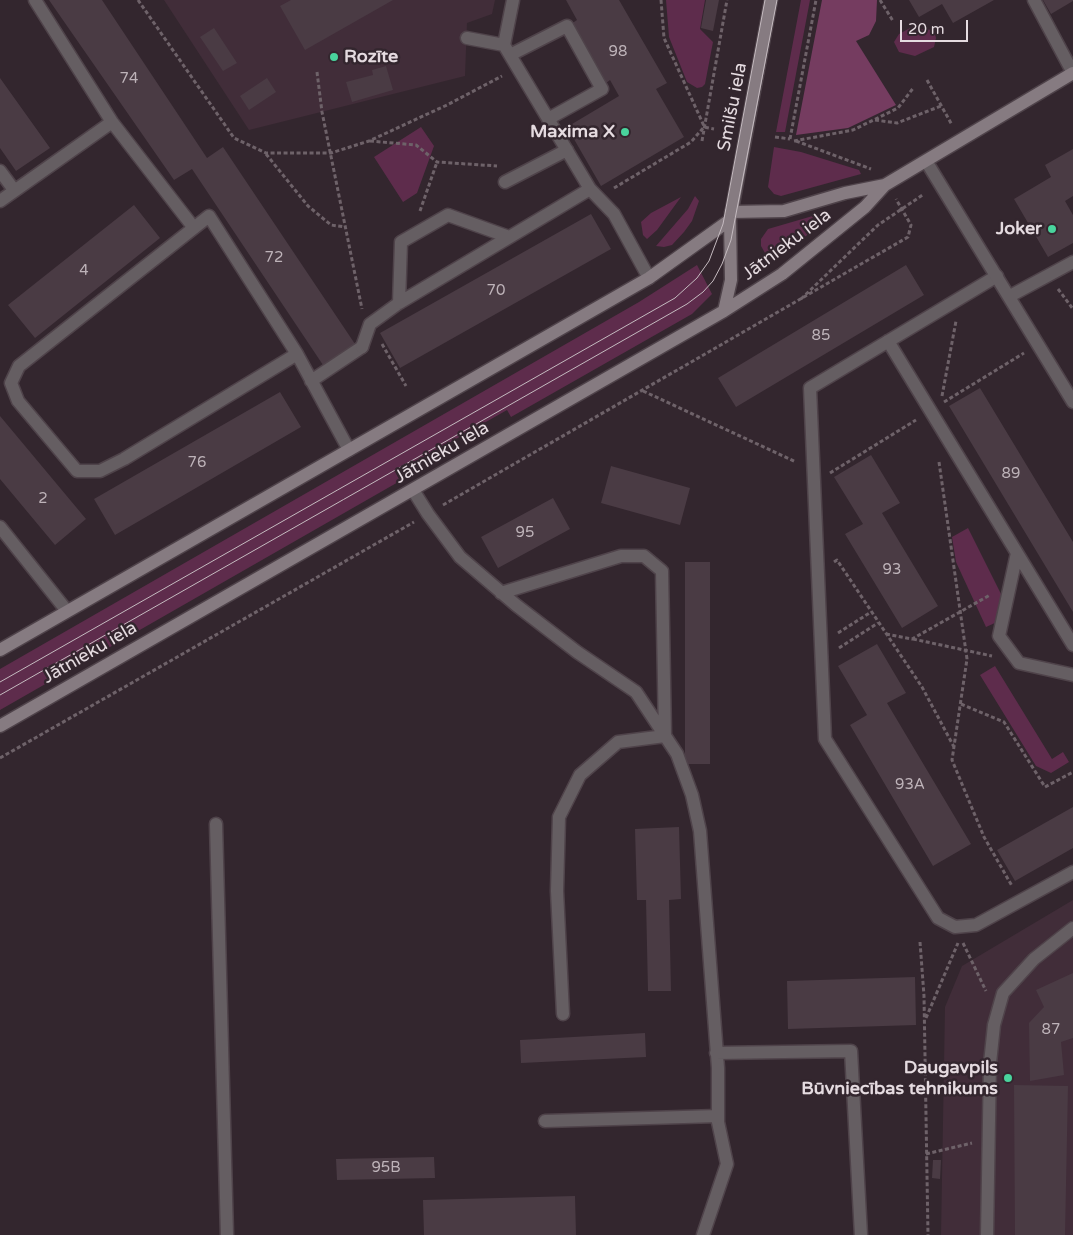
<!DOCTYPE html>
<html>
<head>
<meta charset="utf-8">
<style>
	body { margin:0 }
	#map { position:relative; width:1073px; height:1235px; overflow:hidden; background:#33262e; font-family:"Varela Round",sans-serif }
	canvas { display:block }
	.scale { position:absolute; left:900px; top:20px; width:68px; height:22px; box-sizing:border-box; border:2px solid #e5dbe0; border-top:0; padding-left:6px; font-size:15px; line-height:18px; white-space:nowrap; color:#e5dbe0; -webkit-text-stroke:4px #33262e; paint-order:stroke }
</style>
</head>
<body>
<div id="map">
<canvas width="1073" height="1235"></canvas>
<div class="scale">20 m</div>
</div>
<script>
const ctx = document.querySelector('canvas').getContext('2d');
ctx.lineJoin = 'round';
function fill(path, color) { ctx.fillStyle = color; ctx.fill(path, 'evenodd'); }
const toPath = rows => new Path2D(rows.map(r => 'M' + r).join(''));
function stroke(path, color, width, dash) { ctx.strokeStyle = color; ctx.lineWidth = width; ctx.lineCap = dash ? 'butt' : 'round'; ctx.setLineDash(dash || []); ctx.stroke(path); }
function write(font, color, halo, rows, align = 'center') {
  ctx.font = font + ' "Varela Round",sans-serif'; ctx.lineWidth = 5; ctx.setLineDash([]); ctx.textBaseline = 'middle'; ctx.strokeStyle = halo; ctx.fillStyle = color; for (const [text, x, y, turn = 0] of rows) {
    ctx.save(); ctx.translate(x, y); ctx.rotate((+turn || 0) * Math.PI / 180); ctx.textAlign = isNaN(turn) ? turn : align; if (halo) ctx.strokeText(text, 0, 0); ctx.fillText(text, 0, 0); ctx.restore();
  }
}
fill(toPath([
	[164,0,495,0,492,14,467,23,465,76,249,130],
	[1073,900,1073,1235,941,1235,945,1007,962,966]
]), '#412d39');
fill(toPath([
	[666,0,705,0,700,29,713,42,705,84,702,87,697,88,687,82,669,37],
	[801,0,810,0,785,132,776,132],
	[910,28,934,30,936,38,934,47,915,56,899,52,894,42,899,34],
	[421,127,434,146,417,193,403,202,374,157],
	[774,147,801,152,859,170,861,174,781,196,774,194,768,187],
	[695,196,699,201,692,221,684,232,672,245,664,247,656,246,688,209],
	[681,197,657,230,647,239,643,235,641,222,651,213],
	[823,213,826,216,823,222,784,254,772,257,765,253,761,246,761,239,768,229],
	[697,265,712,294,692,314,511,417,507,410,396,473,400,481,0,710,0,669,639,302],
	[968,528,1003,598,997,622,986,627,956,562,952,537],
	[995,666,1052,759,1063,752,1069,762,1051,773,1036,766,980,675]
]), '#5e2c4c');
fill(toPath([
	[822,0,877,0,876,21,869,35,856,41,896,105,848,128,796,135]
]), '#753c60');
fill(toPath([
	[49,0,102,0,207,158,223,147,357,347,325,368,192,169,174,180],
	[291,0,393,0,305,50,280,6],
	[566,0,619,0,667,83,656,89,684,137,601,186,567,127,619,96,610,80,605,84,571,24,577,20],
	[706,0,719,0,713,31,701,28],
	[909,0,994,0,953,23,942,4,919,17],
	[1043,0,1073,0,1073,1,1051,14],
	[214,28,237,63,223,71,200,37],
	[386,66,393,90,352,102,346,82,373,75,372,70],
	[0,78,50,148,16,171,0,148],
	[267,78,276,92,249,110,240,96],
	[1073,149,1073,196,1065,201,1073,215,1073,243,1048,257,1014,199,1051,177,1045,165],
	[134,205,160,238,35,338,8,305],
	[591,214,611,249,400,368,380,333],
	[906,265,924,295,736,407,718,378],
	[980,388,1073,542,1073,612,949,406],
	[280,392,301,427,115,535,94,499],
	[0,416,86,519,55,545,0,479],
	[871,455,900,503,882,513,938,606,902,628,845,534,863,524,834,477],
	[611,466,690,488,680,525,601,503],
	[553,498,570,529,498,568,481,537],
	[685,562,710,562,710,764,685,764],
	[877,644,906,693,887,703,971,844,933,866,850,725,867,715,838,666],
	[1073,807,1073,848,1015,881,997,850],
	[679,827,681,899,669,900,671,991,648,991,646,900,637,900,635,829],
	[1073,973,1073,1038,1061,1042,1064,1075,1030,1081,1029,1023,1044,1007,1036,990],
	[915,977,916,1025,788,1029,787,981],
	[645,1033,646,1057,521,1063,520,1040],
	[1014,1085,1068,1086,1065,1235,1015,1235],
	[434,1157,435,1178,337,1180,336,1159],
	[933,1160,941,1160,940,1179,932,1178],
	[575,1196,576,1235,424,1235,423,1200]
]), '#4a3b44');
const lane = toPath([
	[35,0,112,122,194,228],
	[1034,0,1073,73],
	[0,171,14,190],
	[0,201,112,122],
	[997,276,810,388,825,739,938,918,955,927,976,925,1073,872],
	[888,341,1073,645],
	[297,354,124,459,100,471,77,471,18,401,11,383,19,366,209,216,297,354,349,450],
	[311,381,362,347],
	[413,490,428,514,460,557,516,605,577,652,636,692,677,754,692,795,700,831,718,1068,718,1122,727,1164,703,1235],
	[0,527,67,611],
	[1017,553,999,636,1019,663,1073,675],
	[501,593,621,556,644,556,662,571,665,736,618,742,580,775,559,817,557,891,563,1014],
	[216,824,227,1235],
	[716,1053,851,1051,861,1235],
	[545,1121,718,1116],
	[987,1235,990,1063,994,1025,1003,993,1034,959,1073,928]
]);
const street = toPath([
	[513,0,504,45,590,189,614,214,649,278],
	[467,38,504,45],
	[510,55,567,26,602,89,548,119],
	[926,161,1073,402],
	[505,182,567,150],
	[1010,296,1073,262],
	[399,303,401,242,448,215,509,237],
	[362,347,370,324,399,303,590,189]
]);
const secondary = toPath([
	[731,212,784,211,845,193,885,185],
	[724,311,731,280,730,220,771,0],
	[0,650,649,278,730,220],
	[0,726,724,311,782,274,865,207,885,185,1073,73]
]);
stroke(lane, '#4f434a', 15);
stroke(street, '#4f434a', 15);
stroke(secondary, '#4f434a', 15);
stroke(toPath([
	[138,0,234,138,266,153,331,153,369,141,447,105,502,76],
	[661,0,664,38,704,126],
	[880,0,893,21],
	[317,72,322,112,362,309],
	[927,80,952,125],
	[875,120,897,123,941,106],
	[775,137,790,139],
	[790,139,816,0],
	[370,141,416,145,437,162,497,166],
	[702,141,727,0],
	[794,141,853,130,898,108,914,87],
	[796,141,871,169],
	[266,154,308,206,331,225,345,227],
	[614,188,691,142,704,127,714,129],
	[420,211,437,162],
	[1058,289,1073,309],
	[801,299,878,225,924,194],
	[382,344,406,386],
	[643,391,796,462],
	[942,396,956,321],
	[944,402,1024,353],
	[939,462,967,659,952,760,984,837,1012,886],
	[830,473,916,420],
	[443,505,908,237,911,225,896,199],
	[834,562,837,560,922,687,954,747],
	[838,633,871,612],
	[886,634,912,639,990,595],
	[913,639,992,656],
	[839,648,878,623],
	[961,704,1004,722,1045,787,1073,772],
	[0,758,414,522],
	[920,942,924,996,928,1235],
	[963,943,986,991],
	[926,1018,958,943],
	[926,1154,972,1143]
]), '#6e6269', 3, [4, 2.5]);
stroke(lane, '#655e62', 12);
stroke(street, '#655e62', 12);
stroke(secondary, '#867b81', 12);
stroke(toPath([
	[0,682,675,298,697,278,709,261,723,224,765,0],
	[0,695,687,304,703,292,713,281,722,264,731,240,777,0]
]), '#c5bbc0', 1);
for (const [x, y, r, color] of [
	[334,57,5,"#49d49d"],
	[625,132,5,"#49d49d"],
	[1052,229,5,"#49d49d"],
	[1008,1078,5,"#49d49d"]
]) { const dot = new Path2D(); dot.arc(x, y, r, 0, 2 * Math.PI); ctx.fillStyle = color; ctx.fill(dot); stroke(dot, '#33262e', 2); }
write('15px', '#beb3b9', null, [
	["98",618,52],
	["74",129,79],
	["72",274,258],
	["4",84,271],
	["70",496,291],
	["85",821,336],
	["76",197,463],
	["89",1011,474],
	["2",43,499],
	["95",525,533],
	["93",892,570],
	["93A",910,785],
	["87",1051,1030],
	["95B",386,1168]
]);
write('bold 18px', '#e5dbe0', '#33262e', [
	["Rozīte",344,57,"left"],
	["Maxima X",615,132],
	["Joker",1042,229],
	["Daugavpils",998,1068],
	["Būvniecības tehnikums",998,1089]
], 'right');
write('18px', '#e5dbe0', '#33262e', [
	["Smilšu iela",733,107,-79],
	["Jātnieku iela",787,245,-37],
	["Jātnieku iela",442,453,-30],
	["Jātnieku iela",90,653,-30]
]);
</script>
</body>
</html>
